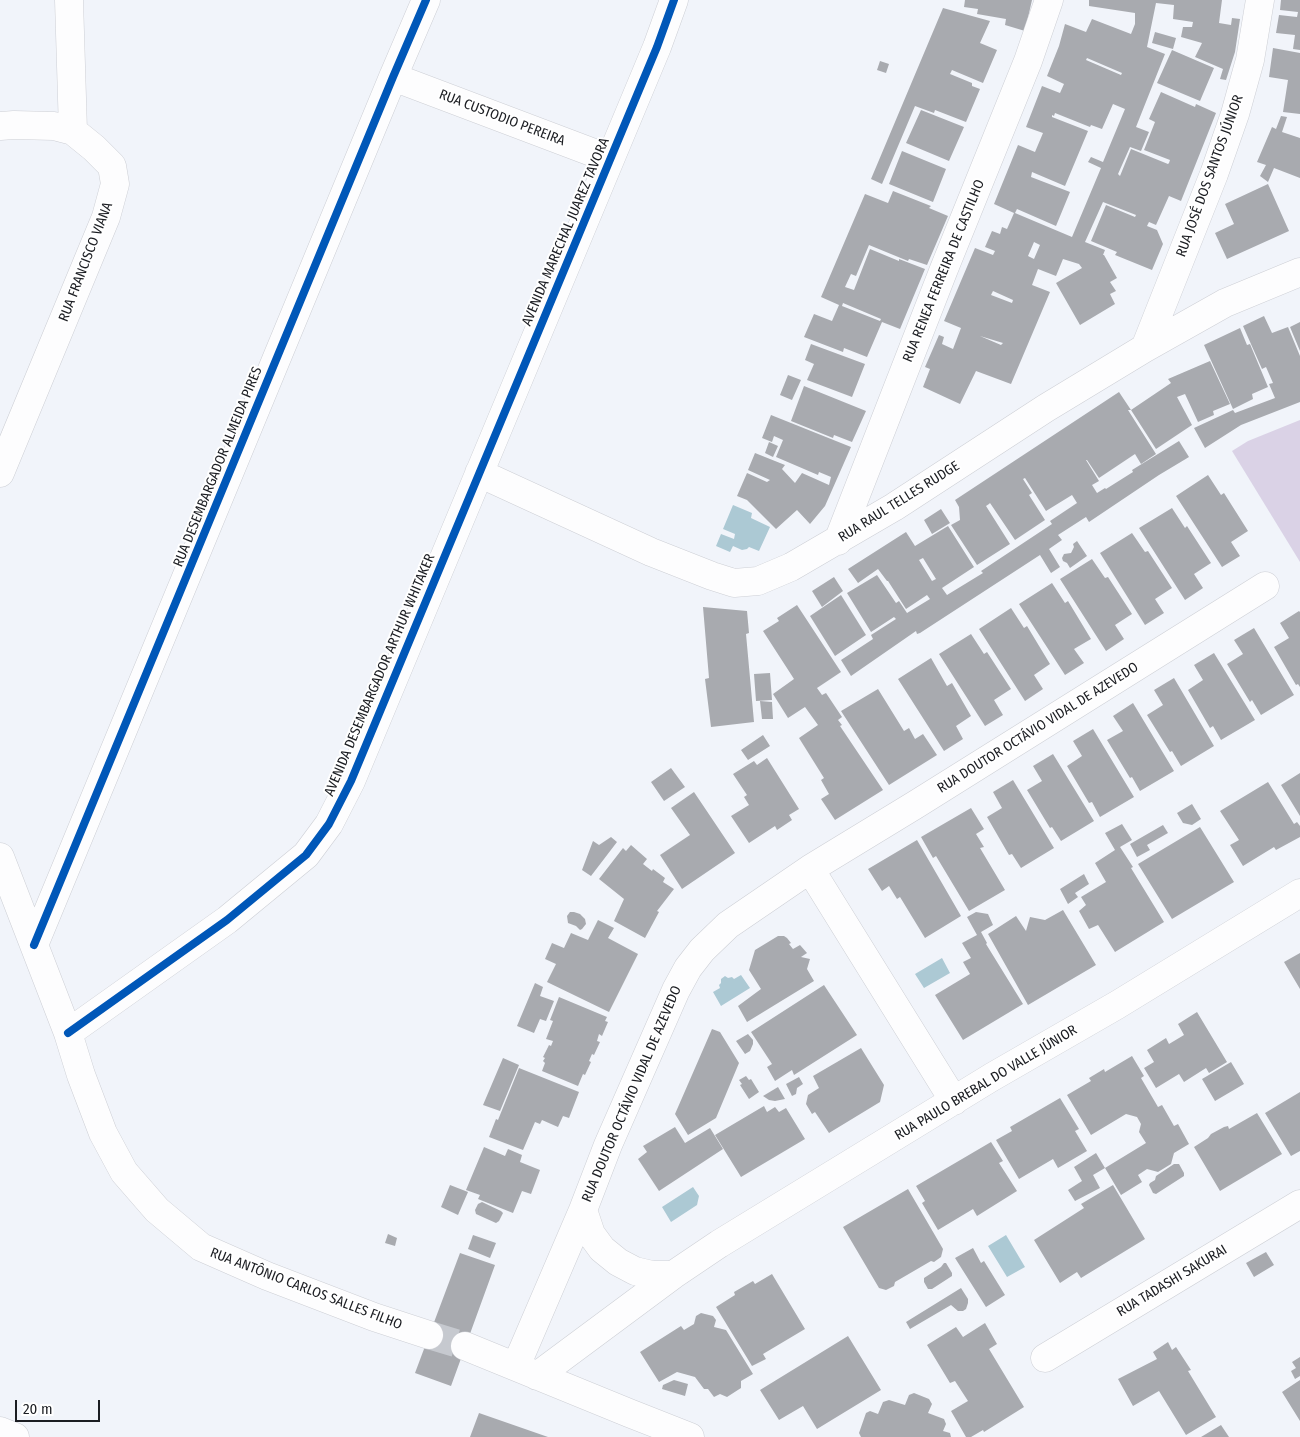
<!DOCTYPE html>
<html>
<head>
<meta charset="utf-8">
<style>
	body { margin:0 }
	#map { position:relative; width:1300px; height:1437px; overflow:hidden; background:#f1f4fa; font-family:"Fira Sans Condensed",sans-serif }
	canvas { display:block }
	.scale { position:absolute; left:15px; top:1400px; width:85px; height:22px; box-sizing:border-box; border:2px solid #1b1d22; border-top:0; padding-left:6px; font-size:15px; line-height:18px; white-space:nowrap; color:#1b1d22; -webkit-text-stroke:4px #fff; paint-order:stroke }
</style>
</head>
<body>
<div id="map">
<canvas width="1300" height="1437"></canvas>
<div class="scale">20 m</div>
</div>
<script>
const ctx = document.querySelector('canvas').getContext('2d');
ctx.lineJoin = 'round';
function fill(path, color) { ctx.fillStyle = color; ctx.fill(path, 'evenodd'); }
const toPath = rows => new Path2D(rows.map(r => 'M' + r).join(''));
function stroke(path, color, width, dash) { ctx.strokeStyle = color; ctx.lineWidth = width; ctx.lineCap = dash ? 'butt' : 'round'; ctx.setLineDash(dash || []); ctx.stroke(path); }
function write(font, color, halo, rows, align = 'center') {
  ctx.font = font + ' "Fira Sans Condensed",sans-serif'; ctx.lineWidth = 4; ctx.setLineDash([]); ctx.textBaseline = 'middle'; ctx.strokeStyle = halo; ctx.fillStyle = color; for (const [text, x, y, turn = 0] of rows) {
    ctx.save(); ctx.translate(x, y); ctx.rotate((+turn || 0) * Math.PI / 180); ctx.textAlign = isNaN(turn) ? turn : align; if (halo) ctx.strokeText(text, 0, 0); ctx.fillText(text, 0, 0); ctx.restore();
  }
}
fill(toPath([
	[1300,420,1300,562,1232,451,1248,441]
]), '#dad2e6');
fill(toPath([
	[733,505,752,513,751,518,770,527,759,551,749,547,747,549,742,550,733,546,730,552,716,546,721,534,734,539,735,534,723,529],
	[942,958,950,973,924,988,915,974],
	[741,975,750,988,721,1006,713,992,720,988,719,985,721,983,721,979,725,976,728,978,732,977,734,979],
	[693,1187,699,1196,697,1205,671,1222,662,1207],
	[1006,1235,1025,1267,1007,1277,988,1246]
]), '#acc9d4');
fill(toPath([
	[965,0,1032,0,1025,31,1005,25,1006,19,977,14,978,9,964,7],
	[1089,0,1222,0,1219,23,1231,25,1232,18,1240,19,1235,52,1226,80,1220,79,1223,69,1195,57,1202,43,1181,37,1183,27,1192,27,1193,22,1173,19,1174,5,1156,3,1147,47,1165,54,1136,127,1149,132,1141,151,1130,147,1118,174,1120,176,1131,149,1168,164,1169,163,1170,160,1144,150,1155,122,1149,119,1161,92,1195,107,1196,104,1216,113,1181,201,1169,196,1156,225,1149,222,1147,226,1157,230,1163,244,1152,270,1115,255,1117,252,1091,241,1106,205,1135,217,1136,215,1103,202,1085,242,1105,250,1103,255,1104,255,1117,278,1110,282,1116,291,1110,294,1115,304,1080,325,1056,283,1082,268,1079,264,1063,259,1056,276,1038,269,1032,285,1050,292,1011,384,976,371,960,404,923,387,930,369,925,367,939,335,944,337,942,344,953,349,961,328,944,321,975,248,993,255,995,251,985,247,992,231,1000,234,1002,227,1007,229,1014,213,994,204,1018,145,1035,152,1043,133,1026,127,1042,86,1060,93,1064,84,1047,76,1059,46,1065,24,1086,32,1092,19,1131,34,1135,24,1135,13,1089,6],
	[1087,58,1122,73,1121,75,1086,60],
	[1113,104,1125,109,1103,162,1091,157,1088,162,1101,168,1072,237,1015,213,1017,209,1056,226,1070,192,1031,177,1032,172,1065,186,1088,131,1052,117,1052,115,1054,116,1055,113,1090,127,1091,125,1102,129],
	[1034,242,1040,245,1034,259,1028,256],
	[993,291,1013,300,1012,303,991,295],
	[980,336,1003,343,1001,345],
	[1281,0,1300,0,1300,50,1293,49,1295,35,1276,33,1279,15,1297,17,1298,12,1280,10],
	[943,8,990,21,980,43,997,50,983,83,952,70,950,74,972,83,972,86,980,89,966,122,935,110,934,113,915,106,882,184,871,179],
	[1155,32,1176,38,1173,49,1152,43],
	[1273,48,1300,53,1300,114,1283,112,1288,80,1269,77],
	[1172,50,1214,68,1200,101,1157,83],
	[880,61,889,64,886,73,877,70],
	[921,110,964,127,949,161,906,143],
	[1281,116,1287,117,1282,132,1300,138,1300,178,1274,168,1268,182,1260,176,1266,165,1257,162,1272,127,1276,129],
	[902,151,946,169,933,202,889,184],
	[1268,184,1289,231,1227,259,1215,233,1234,224,1225,204],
	[893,191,931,206,929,208,948,216,927,265,909,259,908,261,869,245,856,276,851,274,845,287,854,290,870,249,899,261,899,259,925,269,900,329,882,322,867,357,844,348,843,352,804,337,814,314,832,321,839,305,821,297,865,194,888,203],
	[843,303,881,319,880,321,842,306],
	[1264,316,1272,333,1288,327,1300,356,1300,402,1241,425,1205,448,1194,428,1233,410,1235,413,1275,398,1269,384,1273,383,1266,367,1262,369,1243,326],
	[1300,322,1300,351,1290,327],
	[1240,328,1247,345,1250,344,1268,387,1252,394,1253,399,1233,409,1204,345],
	[811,344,865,364,852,397,807,380,814,364,805,360],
	[1210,361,1230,404,1213,411,1214,415,1198,422,1185,394,1177,397,1192,425,1156,449,1131,410,1171,383,1168,379],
	[788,375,801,380,792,400,780,395],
	[804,386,866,411,852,442,834,435,833,438,791,421],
	[1119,392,1131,410,1128,410,1156,454,1141,464,1135,454,1099,478,1087,460,1086,460,1099,481,1092,485,1097,493,1105,488,1106,489,1133,472,1132,470,1179,441,1189,457,1159,475,1089,522,1086,517,1058,535,1062,540,1049,549,1060,567,1051,573,1040,555,920,633,917,634,916,631,851,676,841,660,873,639,871,635,896,619,894,617,871,632,847,593,877,575,896,603,899,601,907,613,930,599,927,595,906,609,888,581,887,581,878,569,858,583,848,569,906,532,915,546,948,526,974,567,942,588,947,595,983,573,981,571,1052,524,1050,521,1077,503,1072,495,1046,511,1025,478,1023,479,1032,493,1029,495,1045,520,1015,540,990,503,989,504,986,506,1010,544,977,565,951,525,960,520,959,507,955,500],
	[923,558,936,579,932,581,919,560],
	[771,415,851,447,825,506,810,524,797,510,776,529,747,500,737,496,747,473,767,482,770,480,748,470,755,453,785,465,782,469,795,483,802,473,829,485,831,477,819,472,818,475,776,457,783,440,774,436,772,442,762,438],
	[769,442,778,446,773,457,765,453],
	[1208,475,1221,495,1224,493,1248,531,1231,542,1240,556,1222,567,1176,496],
	[1172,508,1185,528,1187,526,1211,563,1194,574,1203,588,1185,600,1139,528],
	[941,509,950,523,932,534,924,520],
	[1132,533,1145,552,1148,551,1172,588,1155,599,1164,613,1145,625,1100,553],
	[1077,541,1087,556,1070,568,1067,563,1063,561,1062,558,1064,554,1071,553,1074,547,1073,544],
	[1092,559,1105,578,1108,577,1132,614,1115,625,1124,639,1106,651,1060,579],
	[834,577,843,591,822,607,812,591],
	[1052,583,1065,603,1068,601,1091,639,1074,649,1084,663,1065,675,1019,604],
	[841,595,866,635,835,656,810,616],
	[797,605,841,672,817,688,822,695,826,693,842,717,838,720,842,725,840,726,883,790,835,820,821,799,829,794,821,780,824,778,799,738,818,725,805,707,788,718,773,694,794,679,763,631,779,621,777,618],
	[703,607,747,611,749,633,746,634,754,722,711,727,705,679,709,678],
	[1011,608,1024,628,1027,626,1050,664,1034,675,1043,689,1025,701,979,629],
	[1299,611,1300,612,1300,687,1298,684,1296,685,1274,647,1289,638,1280,623],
	[1254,628,1294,695,1261,715,1252,700,1250,702,1227,664,1243,654,1234,640],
	[971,634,984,654,987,652,1011,689,994,700,1003,715,985,726,939,654],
	[1214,653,1255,720,1221,740,1213,726,1210,728,1188,690,1203,680,1194,665],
	[931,658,947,686,952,683,971,716,956,726,963,739,944,751,898,679],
	[770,673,772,700,756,701,754,674],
	[1174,678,1214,746,1181,766,1172,751,1170,752,1147,715,1163,705,1154,690],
	[878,689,904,731,909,728,915,739,923,734,937,755,889,785,841,711],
	[760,701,772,702,773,719,762,719],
	[1133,703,1174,771,1140,791,1132,777,1130,778,1107,740,1123,731,1113,716],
	[1093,729,1134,797,1100,817,1092,802,1089,803,1067,766,1082,756,1073,741],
	[763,735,770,746,748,760,741,750],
	[1053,754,1094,821,1061,841,1052,827,1050,828,1027,790,1042,781,1033,766],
	[767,758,799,809,789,815,792,820,777,830,775,826,749,843,731,816,749,805,744,797,747,795,733,774,754,761,757,765],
	[671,768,685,787,664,801,651,782],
	[1300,773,1300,816,1281,785],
	[1013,780,1054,848,1021,868,1012,854,1009,855,987,817,1002,808,993,792],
	[1268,782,1294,824,1297,822,1300,826,1300,837,1276,850,1274,847,1243,866,1230,845,1239,840,1220,811],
	[694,792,735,853,682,889,660,855,690,835,671,808],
	[1192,804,1201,819,1192,825,1183,823,1177,813],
	[971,808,984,829,976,834,984,847,980,848,1005,890,969,911,936,856,933,858,921,837],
	[1122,824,1132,840,1120,847,1133,867,1131,868,1164,922,1115,952,1098,925,1089,929,1079,911,1086,905,1081,897,1106,882,1095,863,1115,850,1105,833],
	[1163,825,1168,833,1147,845,1150,850,1137,857,1130,844],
	[1200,827,1234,882,1172,919,1138,864],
	[611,837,617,842,591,876,582,870,593,841,599,845],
	[917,840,961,916,925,938,900,897,897,899,889,886,882,891,868,869],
	[631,845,647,859,643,864,652,871,653,869,665,878,663,882,674,889,657,911,659,912,645,938,614,921,624,899,599,879,623,848,626,851],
	[1084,874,1089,884,1075,893,1078,897,1068,904,1060,889],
	[1063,910,1096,965,1028,1005,988,934,1016,916,1026,931,1030,917,1045,920],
	[570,912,574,912,580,914,585,919,586,924,582,929,580,930,576,926,568,923,567,916],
	[976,912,988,914,993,925,981,932,987,943,986,944,1023,1004,963,1040,935,995,970,974,963,962,971,958,962,943,977,935,967,917],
	[598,920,614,928,608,938,638,954,609,1012,547,982,556,964,545,959,552,943,564,948,571,933,588,940],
	[778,936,784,936,787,938,791,943,789,944,793,949,800,945,807,953,801,957,810,959,807,969,814,981,747,1022,738,1006,761,989,749,970,755,950],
	[1300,953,1300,989,1284,962],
	[535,983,543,987,540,996,554,1001,546,1021,540,1019,534,1033,517,1026],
	[824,985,857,1035,794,1075,792,1070,775,1081,767,1067,772,1064,751,1032],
	[559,997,607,1017,605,1021,608,1022,602,1036,599,1034,597,1041,600,1042,594,1055,592,1054,589,1061,591,1062,585,1075,583,1074,578,1086,542,1071,545,1063,543,1061,545,1058,543,1057,549,1045,551,1046,553,1041,546,1039,553,1021,550,1020],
	[1197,1012,1227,1062,1209,1073,1206,1068,1184,1082,1179,1074,1156,1088,1144,1068,1154,1062,1147,1050,1166,1038,1169,1044,1184,1035,1178,1024],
	[712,1029,720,1032,739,1063,716,1118,688,1135,675,1114],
	[748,1034,753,1040,753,1044,750,1051,745,1054,736,1041],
	[861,1048,884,1085,880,1102,829,1133,815,1112,812,1114,806,1104,808,1095,819,1088,813,1076],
	[1132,1056,1144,1076,1141,1078,1158,1107,1162,1105,1174,1126,1178,1124,1189,1144,1174,1153,1171,1164,1158,1172,1147,1169,1138,1175,1142,1182,1121,1195,1105,1168,1146,1143,1139,1132,1141,1124,1137,1117,1126,1114,1091,1135,1067,1095,1091,1081,1089,1078,1104,1069,1105,1072],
	[503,1058,519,1065,500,1111,483,1105],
	[1231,1062,1244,1084,1215,1101,1202,1079],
	[519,1068,579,1092,569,1118,563,1116,558,1127,542,1120,540,1124,535,1122,523,1150,489,1137,496,1119,498,1120],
	[746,1076,749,1080,751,1079,759,1092,749,1099,740,1085,742,1084,739,1080],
	[799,1077,803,1084,797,1088,796,1094,792,1096,786,1084],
	[778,1087,785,1099,775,1101,769,1100,763,1096],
	[1300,1092,1300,1151,1291,1156,1265,1113],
	[1060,1098,1079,1129,1075,1131,1087,1151,1058,1168,1053,1159,1019,1179,996,1140,1012,1131,1010,1127],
	[764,1106,767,1112,775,1107,779,1112,786,1108,805,1139,741,1177,715,1135],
	[1257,1113,1282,1154,1220,1191,1194,1147,1208,1138,1211,1134,1224,1127,1228,1126,1229,1129],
	[675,1127,685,1143,710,1128,723,1149,659,1191,638,1159,647,1152,643,1146],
	[991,1142,1003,1161,999,1163,1017,1191,977,1216,973,1209,938,1230,922,1203,925,1201,916,1186],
	[484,1147,505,1156,508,1149,522,1155,520,1162,540,1170,531,1194,522,1191,513,1213,478,1199,480,1195,466,1190],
	[1096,1153,1105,1168,1093,1175,1100,1188,1075,1201,1068,1190,1082,1181,1074,1167],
	[1174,1164,1179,1164,1184,1173,1184,1176,1156,1194,1153,1193,1149,1185,1150,1183,1155,1180,1156,1176],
	[450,1185,468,1192,458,1215,441,1207],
	[1113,1185,1145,1239,1081,1278,1077,1272,1060,1283,1034,1240,1084,1208,1081,1204],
	[908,1189,943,1249,941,1257,934,1262,931,1261,895,1282,894,1286,886,1290,879,1288,843,1227],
	[482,1202,501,1211,503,1213,499,1221,496,1223,476,1214,475,1210,478,1204],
	[388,1234,397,1238,395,1246,385,1243],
	[473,1235,496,1243,490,1258,468,1249],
	[973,1248,981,1263,984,1261,1005,1295,986,1307,955,1258],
	[1266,1252,1274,1265,1254,1277,1246,1263],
	[460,1253,495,1265,451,1386,415,1373],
	[944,1263,946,1263,952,1273,952,1276,932,1289,928,1289,924,1282,924,1278,941,1267],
	[772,1274,805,1329,763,1354,766,1359,752,1366,716,1307,735,1295,734,1292,753,1281,755,1284],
	[961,1288,968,1299,968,1303,966,1309,963,1311,958,1311,951,1305,910,1329,906,1322],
	[701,1313,713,1316,716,1320,714,1327,726,1330,753,1374,741,1381,741,1388,727,1397,720,1394,714,1397,708,1389,704,1389,695,1377,677,1372,659,1382,640,1352,681,1326,684,1330,694,1324,696,1316],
	[985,1323,997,1344,989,1349,1024,1407,984,1432,983,1430,971,1437,966,1437,951,1411,968,1401,955,1381,950,1383,927,1345,956,1327,963,1337],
	[848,1336,881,1390,817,1429,803,1406,779,1420,760,1390],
	[1168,1342,1172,1350,1176,1347,1191,1370,1188,1371,1216,1417,1186,1435,1159,1391,1133,1406,1118,1379,1157,1359,1153,1352],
	[1300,1357,1300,1376,1295,1379,1291,1371,1296,1368,1292,1362],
	[674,1380,688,1384,685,1396,662,1389,663,1385],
	[1300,1380,1300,1421,1282,1392],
	[914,1393,929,1399,932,1404,928,1413,944,1419,946,1424,943,1431,950,1433,951,1437,861,1437,859,1433,866,1413,870,1411,878,1414,883,1402,889,1400,905,1405,909,1395],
	[479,1413,548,1437,470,1437],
	[1221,1425,1229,1437,1201,1437]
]), '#a8aaaf');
stroke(toPath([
	[429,1335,465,1346]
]), '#c6c9cf', 28, [28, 14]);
const minor = toPath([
	[69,0,73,131],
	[393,77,610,159],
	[0,126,14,125,54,126,73,131,94,148,112,166,115,184,106,217,0,473],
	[1145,348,1214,174,1235,114,1250,60,1260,0],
	[479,473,651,552,712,576,734,583,758,581,791,567,894,507,1046,408,1145,348,1225,303,1300,272],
	[838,541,944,269,1028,61,1049,0],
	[0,857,68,1033,81,1075,103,1133,124,1172,157,1210,201,1247,267,1276,374,1317,429,1335],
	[810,869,915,805,1265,586],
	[34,945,393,77,426,0],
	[68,1033,227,920,306,855,329,824,351,781,657,47,674,0],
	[583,1210,591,1234,602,1249,618,1262,635,1271,652,1275,673,1275],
	[465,1346,629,1413,690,1437],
	[1045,1358,1300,1204],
	[516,1366,583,1210,608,1145,676,990,688,968,702,950,728,925,810,869,954,1101],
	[537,1376,673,1275,719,1244,992,1077,1117,1005,1300,893],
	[0,1431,15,1437]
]);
stroke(minor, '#cdcfd5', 29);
stroke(minor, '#fdfdfe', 28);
stroke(toPath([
	[34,945,393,77,426,0],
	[68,1033,227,920,306,855,329,824,351,781,657,47,674,0]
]), '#0057b8', 8);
write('14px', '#1b1d22', '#fff', [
	["RUA CUSTODIO PEREIRA",502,118,21],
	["RUA JOSÉ DOS SANTOS JÚNIOR",1210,176,-70],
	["AVENIDA MARECHAL JUAREZ TAVORA",566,232,-67],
	["RUA FRANCISCO VIANA",86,262,-69],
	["RUA RENEA FERREIRA DE CASTILHO",944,271,-68],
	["RUA DESEMBARGADOR ALMEIDA PIRES",218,467,-68],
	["RUA RAUL TELLES RUDGE",899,502,-32],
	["AVENIDA DESEMBARGADOR ARTHUR WHITAKER",380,675,-67],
	["RUA DOUTOR OCTÁVIO VIDAL DE AZEVEDO",1038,728,-32],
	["RUA PAULO BREBAL DO VALLE JÚNIOR",986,1083,-31],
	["RUA DOUTOR OCTÁVIO VIDAL DE AZEVEDO",632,1094,-67],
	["RUA TADASHI SAKURAI",1172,1281,-31],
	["RUA ANTÔNIO CARLOS SALLES FILHO",306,1289,21]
]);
</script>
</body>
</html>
